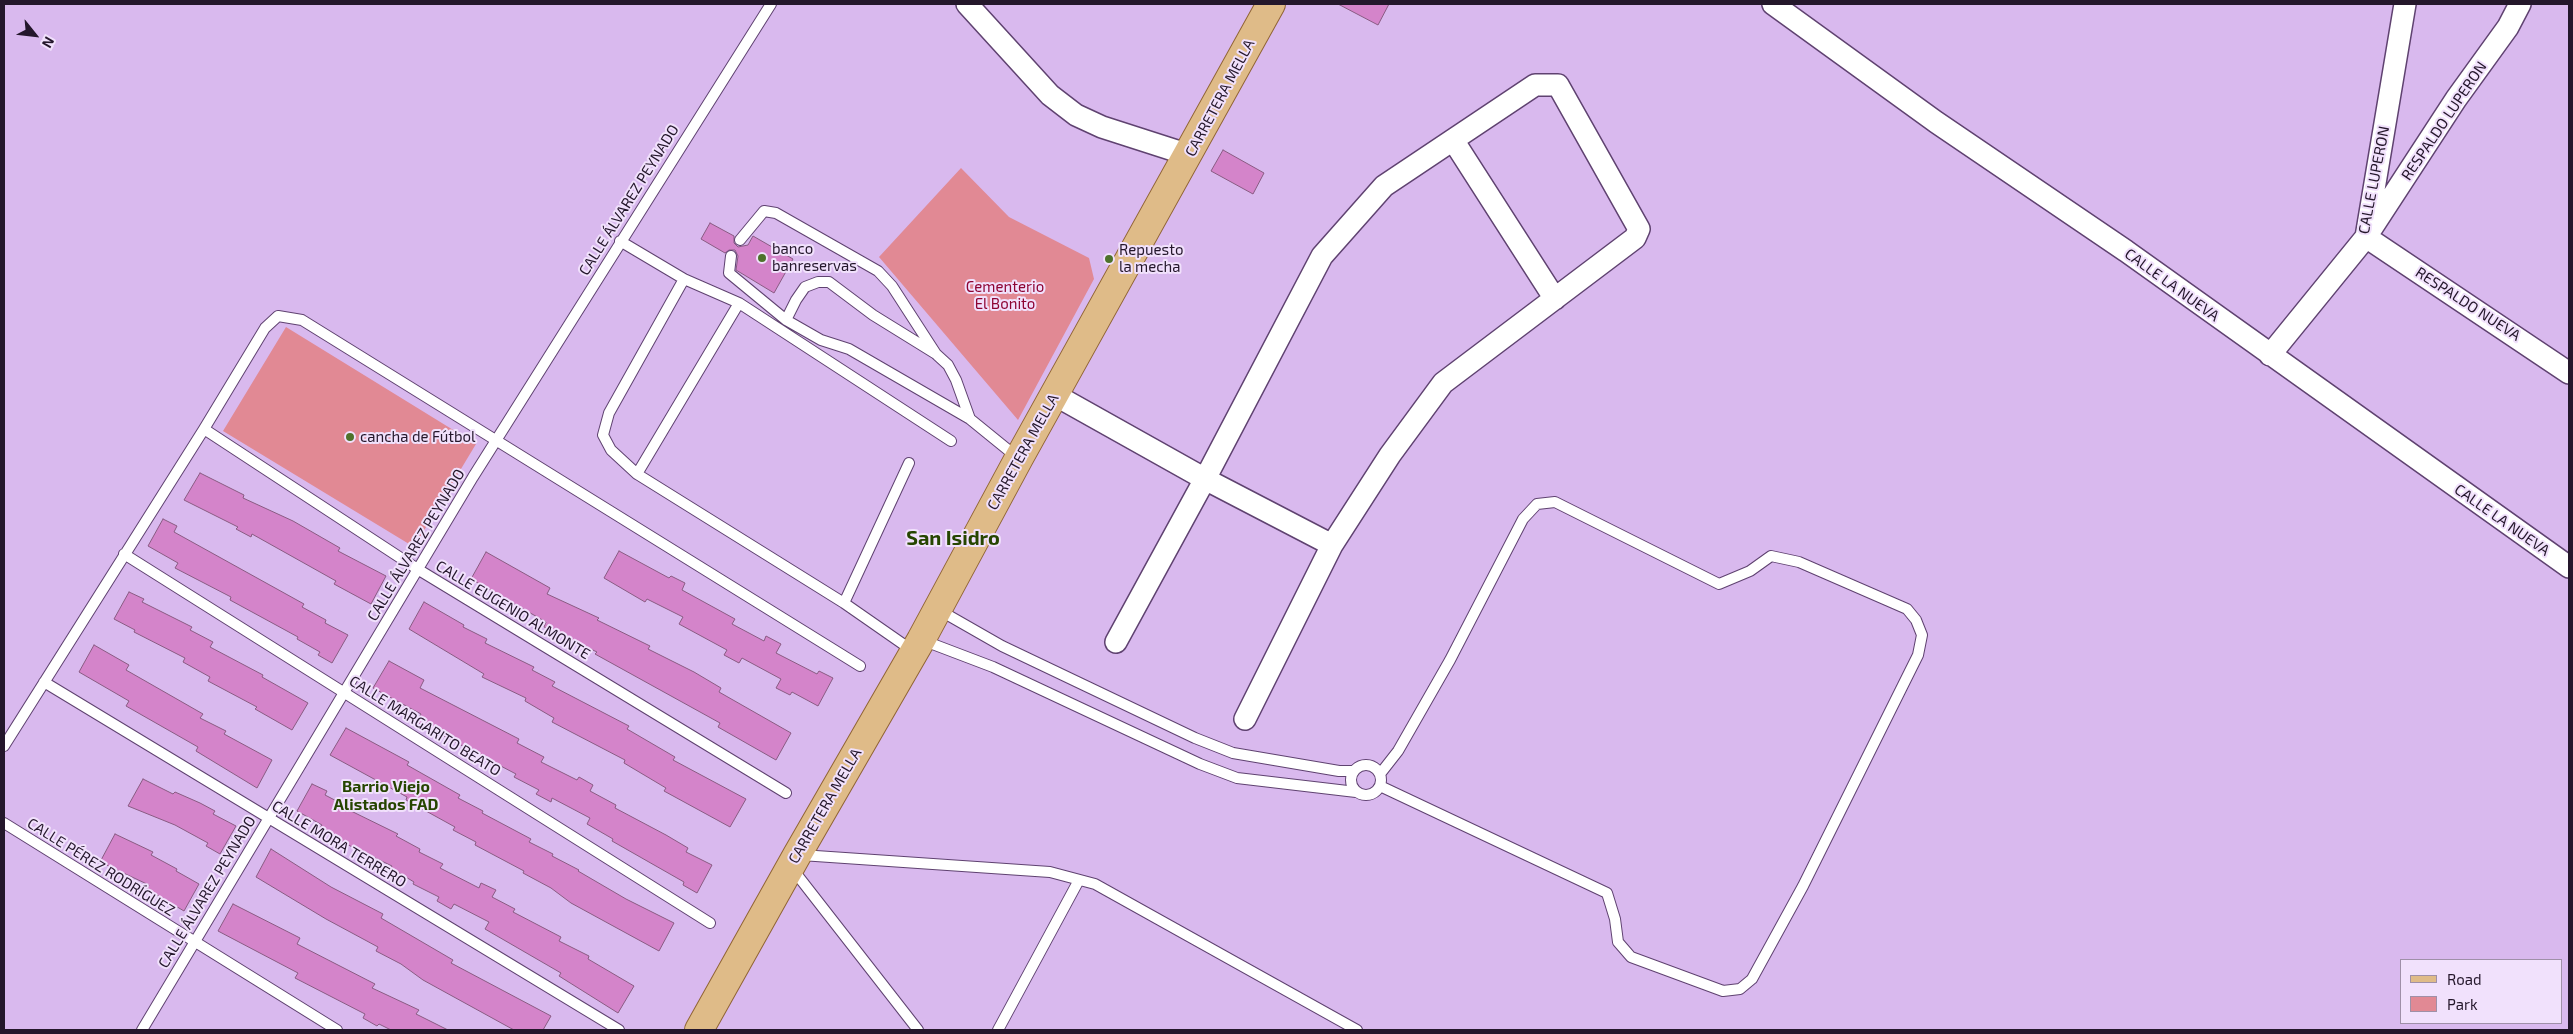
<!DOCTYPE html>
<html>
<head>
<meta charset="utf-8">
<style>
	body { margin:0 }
	#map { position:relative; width:2573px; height:1034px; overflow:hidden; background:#d9b9ee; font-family:"Exo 2",sans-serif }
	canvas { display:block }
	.frame { position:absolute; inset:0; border:5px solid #24172b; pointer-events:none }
	.legend { position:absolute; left:2400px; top:959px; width:162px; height:65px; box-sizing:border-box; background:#f1e1fc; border:1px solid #9f90a8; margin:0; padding:6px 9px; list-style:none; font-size:15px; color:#24172b }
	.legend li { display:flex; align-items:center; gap:10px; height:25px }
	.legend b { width:25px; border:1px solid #9f90a8 }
	.north { position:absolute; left:10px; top:10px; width:50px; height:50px; -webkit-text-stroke:4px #f1e1fc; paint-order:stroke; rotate:119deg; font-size:14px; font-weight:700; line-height:20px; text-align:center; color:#24172b }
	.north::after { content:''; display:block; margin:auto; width:18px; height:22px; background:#24172b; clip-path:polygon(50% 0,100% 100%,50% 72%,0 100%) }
</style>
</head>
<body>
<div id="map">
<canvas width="2573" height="1034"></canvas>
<div class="frame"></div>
<ul class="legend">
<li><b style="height:6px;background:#dfbb88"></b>Road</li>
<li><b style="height:14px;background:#e18994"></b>Park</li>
</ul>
<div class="north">N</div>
</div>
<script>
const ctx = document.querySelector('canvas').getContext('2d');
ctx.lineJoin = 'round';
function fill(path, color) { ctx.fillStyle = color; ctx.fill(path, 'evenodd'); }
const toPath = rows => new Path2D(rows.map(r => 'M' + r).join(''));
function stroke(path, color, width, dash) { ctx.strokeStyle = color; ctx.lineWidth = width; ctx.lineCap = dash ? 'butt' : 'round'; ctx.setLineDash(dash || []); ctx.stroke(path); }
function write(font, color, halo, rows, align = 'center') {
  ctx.font = font + ' "Exo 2",sans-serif'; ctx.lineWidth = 4; ctx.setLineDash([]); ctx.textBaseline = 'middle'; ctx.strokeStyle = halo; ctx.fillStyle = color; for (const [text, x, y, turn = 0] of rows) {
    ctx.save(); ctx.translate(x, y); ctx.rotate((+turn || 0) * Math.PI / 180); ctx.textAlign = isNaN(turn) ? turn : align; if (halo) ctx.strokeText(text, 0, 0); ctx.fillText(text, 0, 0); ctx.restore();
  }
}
fill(toPath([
	[961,168,1009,217,1089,258,1094,279,1018,420,879,257],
	[286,327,476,444,414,547,223,431]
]), '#e18994');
const building = toPath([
	[1338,4,1389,4,1378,25,1338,4],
	[1223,150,1264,173,1253,194,1211,171,1223,150],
	[710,223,734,236,734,243,738,247,748,245,753,236,793,259,774,293,736,270,738,256,735,250,729,250,725,253,701,239,710,223],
	[200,473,244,495,243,498,293,521,340,548,338,551,386,576,371,604,334,584,336,581,311,567,252,534,251,537,236,529,238,527,184,500,200,473],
	[163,519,177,526,174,532,304,604,302,607,326,620,325,623,348,635,332,663,318,655,320,652,297,639,298,637,230,600,231,597,175,568,178,563,148,546,163,519],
	[619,551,669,578,671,576,685,583,682,590,735,619,732,624,764,641,766,636,781,644,776,653,817,674,819,671,833,678,818,706,792,692,790,695,776,688,781,679,742,658,739,663,724,655,727,650,679,624,683,617,647,599,645,602,604,578,619,551],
	[486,552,550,588,547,594,599,618,597,620,650,646,648,649,694,672,721,688,719,692,791,733,776,760,718,727,720,723,595,654,597,652,544,627,546,622,471,579,486,552],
	[129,592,144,599,142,602,192,627,190,630,213,642,210,647,263,675,262,677,308,703,292,730,255,709,257,707,208,681,210,677,183,662,185,658,134,632,135,630,114,619,129,592],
	[424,602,464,625,463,627,487,639,485,643,534,667,532,670,555,682,552,686,629,726,627,729,675,757,673,760,746,799,730,827,664,791,666,788,624,763,625,760,552,722,554,718,525,701,526,698,482,677,484,674,409,629,424,602],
	[94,645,129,665,126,670,203,714,200,718,226,731,224,734,272,760,257,788,196,751,198,747,126,706,129,701,79,672,94,645],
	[389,661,424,680,420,688,519,739,517,743,544,757,541,762,577,780,579,777,593,785,590,791,616,805,615,808,666,835,688,848,686,852,712,865,697,893,683,885,684,882,612,841,613,839,587,824,590,818,552,798,551,802,536,794,539,790,514,777,516,774,417,722,421,714,373,688,389,661],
	[346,728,409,762,407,765,460,795,458,798,483,811,482,813,531,839,529,842,553,854,552,856,579,870,578,871,626,899,674,923,659,951,571,903,551,888,523,873,524,871,475,845,476,842,453,830,455,827,406,800,407,797,330,755,346,728],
	[143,779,173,794,175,792,200,803,215,811,213,814,236,826,220,854,206,846,208,843,175,825,128,806,143,779],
	[312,784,327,791,325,795,350,808,349,810,398,834,396,836,420,849,419,852,443,864,440,868,479,888,481,883,496,890,492,897,515,909,513,912,561,937,559,941,589,956,588,959,634,986,618,1013,559,976,561,973,485,929,489,922,454,904,451,909,437,901,439,897,413,884,414,882,391,868,392,866,342,842,320,828,322,825,297,811,312,784],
	[115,834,153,852,151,855,177,869,176,871,199,884,184,911,147,889,149,885,100,862,115,834],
	[271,849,331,887,383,914,381,918,453,960,451,963,551,1016,543,1030,514,1030,423,980,401,964,376,951,378,947,326,919,256,877,271,849],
	[233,904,300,938,297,944,375,984,372,988,419,1010,416,1014,448,1030,391,1030,379,1024,377,1026,363,1018,365,1014,295,978,298,973,218,931,233,904]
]);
fill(building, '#d484ca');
stroke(building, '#895b82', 1);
const service = toPath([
	[740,240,764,211,776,213,878,271,892,286,936,354],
	[620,241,684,279,739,303,951,441],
	[731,256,729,273,786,320,821,340,849,349,970,419,1018,458],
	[684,279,609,413,603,435,611,450,637,474,844,603,913,651],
	[786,320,796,300,805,287,818,282,829,282,873,315,936,354,948,365,956,380,970,419],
	[204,429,419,570,786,793],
	[637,474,739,303],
	[124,554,710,923],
	[844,603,909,463],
	[939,610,1002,646,1195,738,1233,753,1339,771,1353,771],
	[922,640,993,667,1200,764,1237,778,1356,792],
	[44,682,619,1030],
	[4,746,204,429,265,328,278,316,302,320,860,666],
	'1351 780a15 15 0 1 1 30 0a15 15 0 1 1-30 0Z',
	[1380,786,1607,893,1615,919,1618,942,1631,957,1723,991,1740,989,1752,979,1803,886,1918,655,1922,635,1916,620,1907,609,1799,562,1771,556,1750,571,1719,584,1555,502,1537,504,1523,519,1450,660,1398,751,1380,774],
	[4,823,337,1030],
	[801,855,1050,872,1095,884,1357,1030],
	[791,867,918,1030],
	[142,1030,473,477,771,4],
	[998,1030,1079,880]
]);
const minor = toPath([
	[967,4,1050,95,1076,115,1102,127,1189,155],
	[1773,4,1936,122,2126,251,2569,567],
	[2520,4,2508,27,2456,99,2366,237,2569,373],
	[1453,140,1555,299],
	[2270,355,2366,237,2405,4],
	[1055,395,1205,479,1332,545],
	[1116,642,1205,479,1322,256,1384,186,1535,85,1558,85,1639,229,1635,238,1443,383,1390,455,1332,545,1245,719]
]);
const primary = toPath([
	[699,1030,797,855,921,640,1019,458,1271,4]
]);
stroke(service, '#5f4270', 12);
stroke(minor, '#5f4270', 24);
stroke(primary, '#906434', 30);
stroke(service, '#fff', 10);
stroke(minor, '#fff', 21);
stroke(primary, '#dfbb88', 28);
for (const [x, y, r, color] of [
	[762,258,5,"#4e722b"],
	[1109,259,5,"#4e722b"],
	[350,437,5,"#4e722b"]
]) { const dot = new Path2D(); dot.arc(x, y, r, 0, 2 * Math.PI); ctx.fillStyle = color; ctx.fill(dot); stroke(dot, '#f1e1fc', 2); }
write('15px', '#24172b', '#f1e1fc', [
	["CARRETERA MELLA",1220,98,-62],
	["RESPALDO LUPERON",2444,121,-56],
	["CALLE LUPERON",2374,180,-79],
	["CALLE ÁLVAREZ PEYNADO",629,200,-58],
	["CALLE LA NUEVA",2172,285,36],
	["RESPALDO NUEVA",2468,304,33],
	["CARRETERA MELLA",1023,452,-61],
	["CALLE LA NUEVA",2502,520,35],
	["CALLE ÁLVAREZ PEYNADO",416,545,-59],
	["CALLE EUGENIO ALMONTE",513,610,31],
	["CALLE MARGARITO BEATO",425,726,32],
	["CARRETERA MELLA",825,806,-60],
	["CALLE MORA TERRERO",339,844,31],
	["CALLE PÉREZ RODRÍGUEZ",101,867,32],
	["CALLE ÁLVAREZ PEYNADO",207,892,-59]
]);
write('15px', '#24172b', '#f1e1fc', [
	["banco",772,249],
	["banreservas",772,266],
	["Repuesto",1119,250],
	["la mecha",1119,267],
	["cancha de Fútbol",360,437]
], 'left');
write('15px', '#8d0433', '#f1e1fc', [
	["Cementerio",1005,287],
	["El Bonito",1005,304]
]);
write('bold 16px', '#264500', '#f1e1fc', [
	["Barrio Viejo",386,787],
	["Alistados FAD",386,805]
]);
write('bold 20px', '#264500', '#f1e1fc', [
	["San Isidro",953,538]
]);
</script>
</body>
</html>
